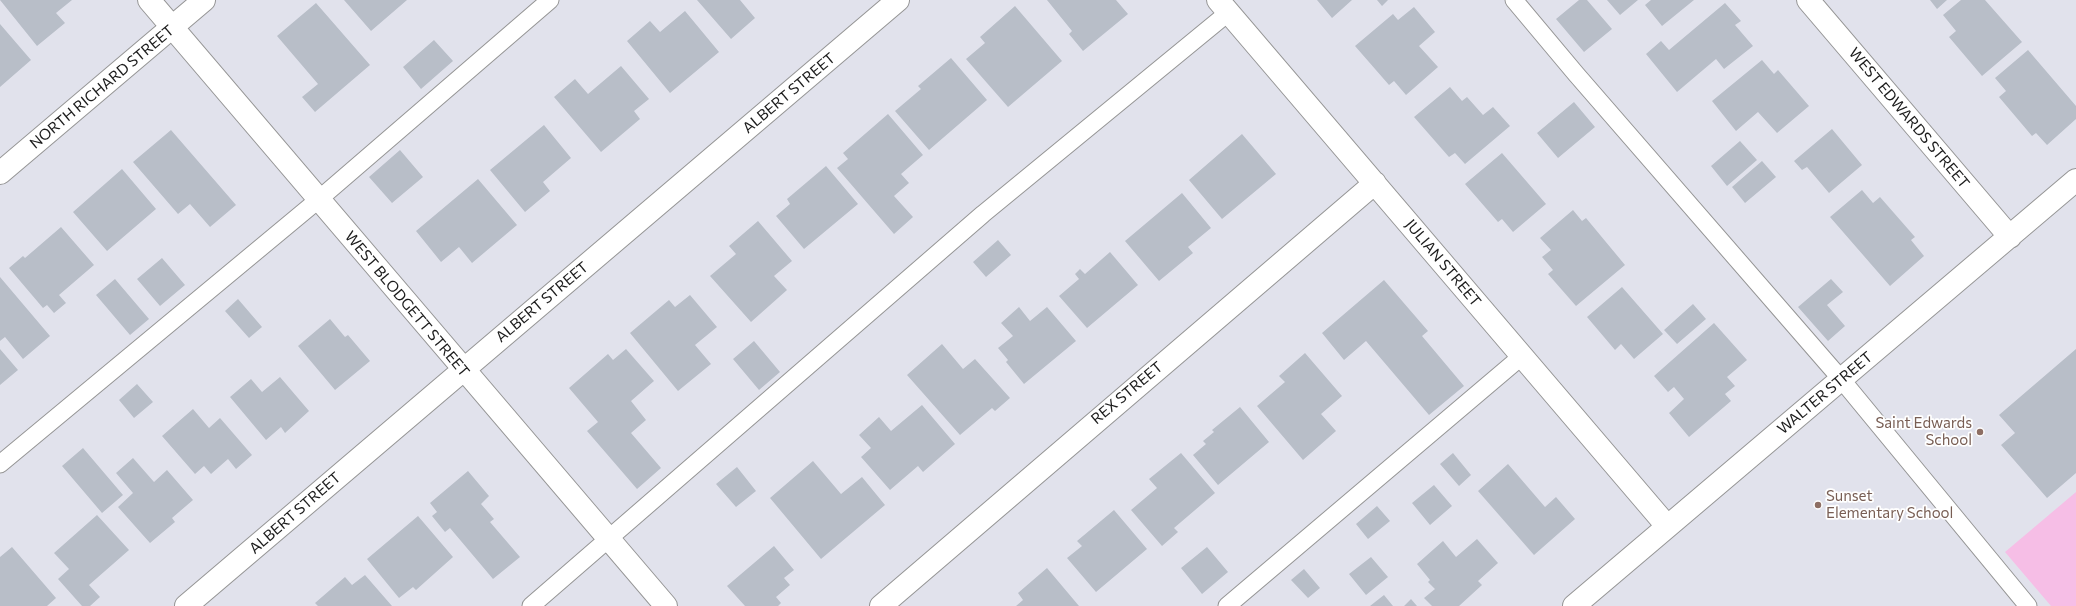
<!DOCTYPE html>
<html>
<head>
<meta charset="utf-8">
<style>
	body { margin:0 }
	canvas { display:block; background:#e1e2ec }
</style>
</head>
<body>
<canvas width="2076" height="606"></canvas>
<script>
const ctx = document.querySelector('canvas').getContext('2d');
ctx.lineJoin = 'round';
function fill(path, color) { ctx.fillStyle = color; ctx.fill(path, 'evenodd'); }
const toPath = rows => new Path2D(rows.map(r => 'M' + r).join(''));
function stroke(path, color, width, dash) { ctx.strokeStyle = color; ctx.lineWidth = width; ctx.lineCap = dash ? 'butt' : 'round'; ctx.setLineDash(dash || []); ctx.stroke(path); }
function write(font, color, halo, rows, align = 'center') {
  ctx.font = font + ' Commissioner,sans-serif'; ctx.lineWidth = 3.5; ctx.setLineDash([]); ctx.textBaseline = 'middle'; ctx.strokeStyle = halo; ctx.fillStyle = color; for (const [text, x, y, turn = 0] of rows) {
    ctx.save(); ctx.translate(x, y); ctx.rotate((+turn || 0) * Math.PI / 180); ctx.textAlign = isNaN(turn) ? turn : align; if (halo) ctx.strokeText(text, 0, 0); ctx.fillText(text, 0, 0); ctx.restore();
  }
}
fill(toPath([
	[2076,492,2076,606,2051,606,2005,552]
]), '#f6bee6');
fill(toPath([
	[0,0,72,0,56,13,65,23,37,46],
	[344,0,407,0,371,31],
	[697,0,740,0,755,18,731,39],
	[1047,0,1116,0,1128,14,1083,51,1069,34,1072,31],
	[1317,0,1352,0,1332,18],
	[1377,0,1388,0,1382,6],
	[1579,0,1587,0,1612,29,1584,52,1556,19],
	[1607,0,1638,0,1620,15],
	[1651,0,1694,0,1662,26,1645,5],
	[1930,0,1947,0,1937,9],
	[1961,0,1985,0,2022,42,1982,76,1949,37,1956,31,1943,15],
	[316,3,370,65,315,112,302,97,318,84,277,36],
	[1725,3,1741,21,1735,25,1753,46,1724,69,1716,59,1677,92,1646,54,1661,41,1669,50],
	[1015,6,1062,61,1008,107,966,59,985,43,980,37],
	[1414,7,1435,32,1419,46,1438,67,1406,95,1394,81,1389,85,1355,46,1393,14,1398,20],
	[685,11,719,52,670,93,627,41,650,21,660,32],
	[0,24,31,60,0,87],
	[434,40,453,61,421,89,403,67],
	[2028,50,2076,106,2076,119,2047,145,2036,133,2032,136,1999,97,2006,91,1995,78],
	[951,58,987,100,929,150,895,111,921,89,918,86],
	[1762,60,1774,74,1778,70,1809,106,1777,133,1758,112,1736,131,1712,101],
	[621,66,649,99,634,111,640,119,601,152,554,97,575,79,588,94],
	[1450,87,1462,101,1467,97,1483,115,1493,107,1510,126,1465,164,1455,153,1449,157,1414,117],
	[1574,102,1595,127,1558,158,1537,133],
	[888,114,923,155,901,174,909,183,894,196,913,217,894,234,837,168,848,159,843,153],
	[544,125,571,158,543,182,550,191,525,212,490,170],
	[1832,129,1862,165,1829,193,1807,167,1802,170,1794,161],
	[171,130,236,205,210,227,190,204,178,214,133,162],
	[1242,134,1276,174,1222,219,1189,180],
	[1740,141,1757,160,1727,186,1711,166],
	[400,150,423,177,392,203,369,177],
	[1502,153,1546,204,1513,232,1502,219,1498,222,1465,184],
	[1762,161,1776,177,1745,203,1732,187],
	[826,166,858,204,804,249,776,216,790,204,787,199],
	[122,169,156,209,107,251,73,212],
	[478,179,517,225,472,263,459,247,441,262,416,231],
	[1862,190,1873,203,1880,197,1915,237,1911,240,1924,256,1890,286,1830,217],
	[1182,193,1211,228,1188,247,1193,253,1159,281,1125,241],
	[1573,210,1582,221,1586,218,1625,265,1576,306,1548,274,1553,270,1542,257,1551,250,1540,238],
	[758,221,792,261,774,276,787,290,751,322,710,276,736,254,729,246],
	[61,227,94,265,59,295,66,303,54,313,47,305,43,308,9,268,23,256,25,258],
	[998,240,1011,255,986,277,973,262],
	[1110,252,1138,285,1087,328,1059,296,1079,279,1075,274,1080,269,1085,274],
	[162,258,185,285,160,306,137,279],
	[0,277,50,336,23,359,5,337,0,341],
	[115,279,149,319,130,335,96,295],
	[1831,279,1843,292,1827,305,1845,326,1828,341,1798,307],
	[1384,280,1428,331,1422,336,1464,386,1429,415,1366,341,1344,360,1322,333],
	[1622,287,1663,334,1634,359,1621,344,1615,350,1587,317],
	[690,295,717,327,695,345,711,364,678,391,630,333,669,300,675,307],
	[238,299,262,327,249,338,225,311],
	[1693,304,1706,319,1677,344,1664,330],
	[1019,307,1030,321,1047,307,1076,341,1024,384,1006,362,1008,360,998,348,1013,336,1001,323],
	[330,319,345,337,348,335,370,361,335,390,298,346],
	[1714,323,1747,360,1727,377,1735,386,1725,394,1731,401,1689,437,1669,413,1684,399,1674,387,1668,392,1654,376],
	[754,341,780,372,759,390,733,359],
	[942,344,963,369,975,359,1010,398,995,411,992,408,960,435,907,375],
	[0,349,18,370,0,385],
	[626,349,654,381,631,401,646,420,631,433,661,468,637,489,587,431,598,422,569,388,608,354,613,360],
	[2076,349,2076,473,2047,498,2001,445,2015,433,1999,415],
	[1305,353,1342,396,1321,414,1336,431,1303,460,1257,406,1285,382,1279,376],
	[280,377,309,411,285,433,281,427,266,440,230,397,251,379,262,392],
	[137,384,153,402,134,418,119,400],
	[922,405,955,444,923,472,918,466,890,490,861,457,871,448,859,435,879,417,891,431],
	[1240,407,1269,442,1218,485,1193,455,1206,444,1203,441,1214,432,1212,430],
	[193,409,209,428,220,418,252,455,236,469,228,459,211,474,204,466,195,474,162,436],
	[83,448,123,495,102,513,62,466],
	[1181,453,1215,493,1174,528,1178,532,1162,546,1131,510,1157,488,1149,479],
	[1453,453,1471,475,1459,486,1440,464],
	[133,458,154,482,167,470,193,500,172,518,175,522,150,543,118,507,133,493,116,473],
	[813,461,841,494,862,477,885,505,821,559,770,498],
	[1508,464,1545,507,1556,497,1575,519,1534,555,1478,491],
	[737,467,756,491,736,507,716,484],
	[468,471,489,496,481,504,494,519,490,522,520,557,493,579,450,528,445,532,432,516,437,512,430,503],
	[1434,485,1452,506,1430,525,1412,503],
	[1377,506,1390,521,1368,539,1356,524],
	[1114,510,1147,549,1096,592,1067,558,1082,546,1077,541],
	[97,515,129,550,89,585,100,597,90,606,82,606,58,579,69,569,54,553],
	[418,516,453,557,416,590,413,587,399,598,367,559],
	[1477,539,1498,563,1478,581,1482,585,1459,606,1432,606,1424,598,1435,589,1428,582,1430,580,1417,564,1443,541,1456,557],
	[774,546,794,570,784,578,790,585,776,597,781,603,778,606,745,606,727,586],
	[12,547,56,598,47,606,0,606,0,557],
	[1207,547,1228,572,1202,594,1181,568],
	[1371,557,1388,577,1366,595,1349,574],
	[1047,568,1079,606,1016,606,1023,600,1018,593],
	[1304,569,1320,588,1308,598,1291,580],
	[365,575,392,606,318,606,315,603,345,577,352,585],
	[1384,595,1393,606,1370,606],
	[1411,599,1417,606,1404,606]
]), '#b8bec8');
const service = toPath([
	[1514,0,1576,74,1841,379,2028,606],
	[0,464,318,200,550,0],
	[531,606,983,214,1229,12],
	[1227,606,1522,356]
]);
const minor = toPath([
	[149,0,666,606],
	[1218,0,1667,526],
	[1808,0,2010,237],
	[0,173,204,0],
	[186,606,898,0],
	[881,606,1375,183],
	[1574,606,2076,180]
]);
stroke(service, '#959595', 19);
stroke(minor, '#959595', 24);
stroke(service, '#fff', 17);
stroke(minor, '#fff', 22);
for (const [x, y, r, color] of [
	[1980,432,4,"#8d6e63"],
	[1818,505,4,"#8d6e63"]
]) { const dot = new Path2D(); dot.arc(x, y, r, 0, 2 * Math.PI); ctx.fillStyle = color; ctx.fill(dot); stroke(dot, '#fff', 1.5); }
write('15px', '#1b1b1b', '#fff', [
	["NORTH RICHARD STREET",102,87,-40],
	["ALBERT STREET",789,93,-40],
	["WEST EDWARDS STREET",1909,118,50],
	["JULIAN STREET",1443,263,50],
	["ALBERT STREET",542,302,-40],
	["WEST BLODGETT STREET",407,304,50],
	["REX STREET",1127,393,-40],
	["WALTER STREET",1825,393,-40],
	["ALBERT STREET",295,513,-41]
]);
write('15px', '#785e54', '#fff', [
	["Saint Edwards",1972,423],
	["School",1972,440],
	["Sunset",1826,496,"left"],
	["Elementary School",1826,513,"left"]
], 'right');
</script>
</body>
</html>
